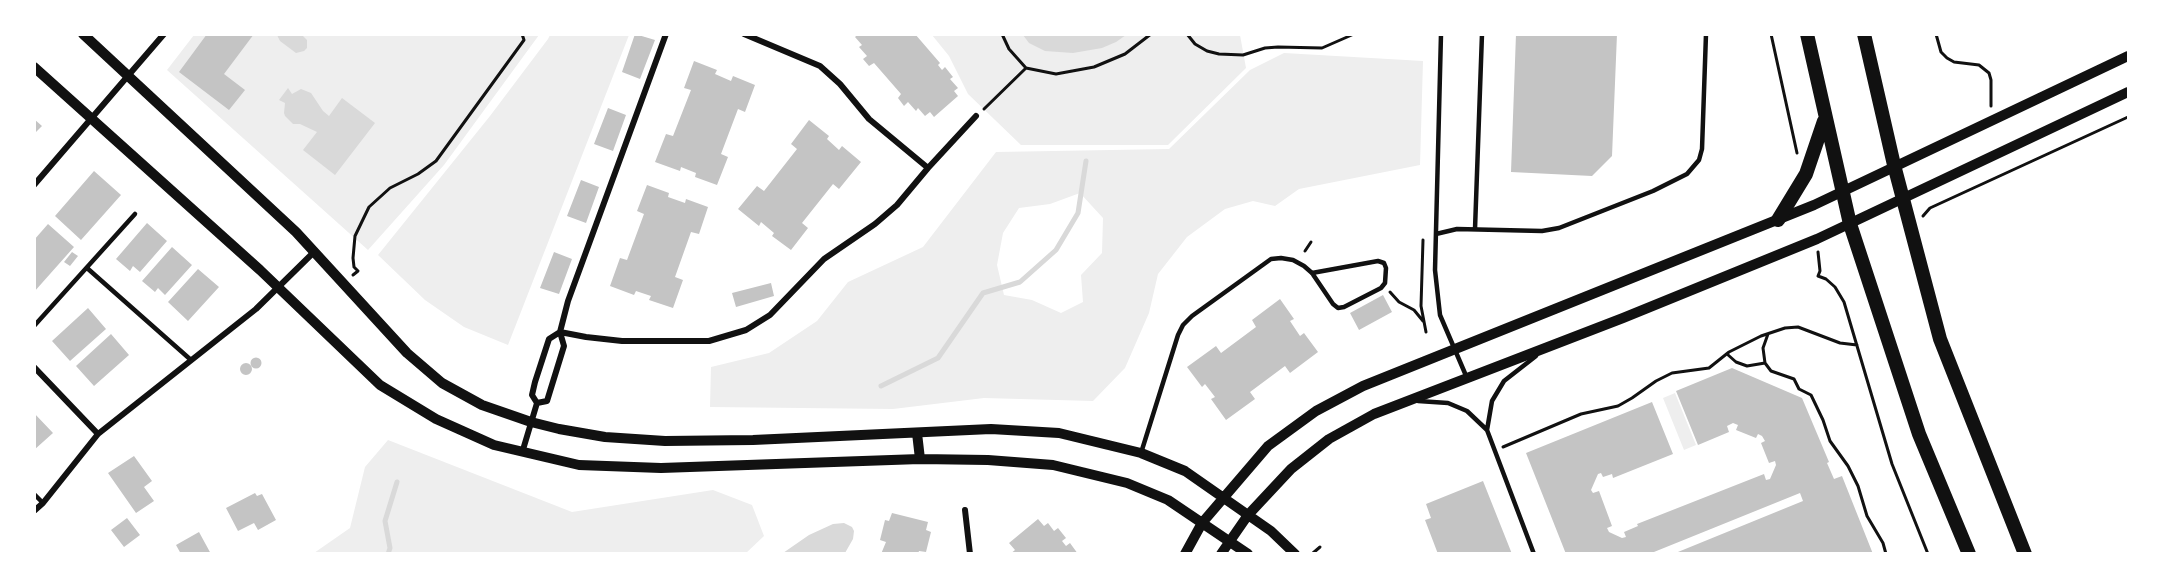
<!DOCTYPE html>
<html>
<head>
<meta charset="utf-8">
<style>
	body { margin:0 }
	#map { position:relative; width:2163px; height:588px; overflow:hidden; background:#fff; font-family:"Open Sans",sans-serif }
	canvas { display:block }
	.frame { position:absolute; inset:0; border:36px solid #fff; pointer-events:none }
</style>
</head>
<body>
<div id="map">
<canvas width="2163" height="588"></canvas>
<div class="frame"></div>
</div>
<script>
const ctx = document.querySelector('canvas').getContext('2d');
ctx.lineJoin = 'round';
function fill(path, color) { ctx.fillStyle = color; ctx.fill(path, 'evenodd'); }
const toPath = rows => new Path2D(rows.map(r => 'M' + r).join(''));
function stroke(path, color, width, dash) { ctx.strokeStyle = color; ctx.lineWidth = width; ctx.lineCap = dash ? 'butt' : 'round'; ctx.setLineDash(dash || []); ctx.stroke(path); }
fill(toPath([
	[194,35,539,35,444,165,368,250,167,70],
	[550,35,629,35,508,345,464,327,425,300,378,255,490,116,548,39],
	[932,35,1240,35,1246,68,1168,145,1021,145,968,94,949,56],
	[1284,53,1423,61,1420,165,1299,189,1275,206,1253,201,1225,209,1187,237,1158,274,1149,313,1125,368,1093,401,984,398,893,409,710,407,711,367,769,353,817,321,848,282,923,247,996,152,1169,149,1250,70],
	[1080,193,1103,218,1102,253,1081,275,1083,302,1061,313,1032,300,1004,295,997,265,1003,233,1019,208,1050,204],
	[1675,393,1696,445,1684,450,1663,398],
	[388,440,572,512,713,490,752,505,764,536,745,554,314,553,350,528,365,467]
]), '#eee');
fill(toPath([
	[277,35,302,35,307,40,307,48,304,51,296,53,280,41],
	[1023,35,1126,35,1116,42,1102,48,1073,53,1045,51,1029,43],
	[288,88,292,94,301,89,311,93,323,111,329,116,342,98,375,123,335,175,303,150,317,132,300,124,293,124,285,116,284,113,285,103,279,100],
	[844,523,852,527,854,531,853,539,845,553,783,553,809,535,833,524]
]), '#d9d9d9');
stroke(toPath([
	[881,386,938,358,983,293,1020,282,1056,250,1078,213,1086,161],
	[388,554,390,548,385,521,397,482]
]), '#d9d9d9', 5);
fill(toPath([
	[207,34,254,34,224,74,245,90,229,110,179,72],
	[635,34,655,40,640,79,622,72],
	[858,34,915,34,940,63,938,65,942,70,945,67,953,77,950,79,958,88,954,91,958,96,934,117,930,112,925,116,918,108,916,111,908,102,904,106,898,98,901,94,874,63,869,66,863,59,867,56,859,47,862,45,855,37],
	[1516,34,1617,34,1612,156,1592,176,1511,172],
	[694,61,717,70,715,74,731,81,733,76,755,85,745,112,738,109,721,154,728,157,717,185,695,177,696,173,681,167,680,171,655,162,666,134,673,136,691,90,684,88],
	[608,108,626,115,613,151,594,144],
	[34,119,42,126,34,134],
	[809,120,829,136,827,139,839,150,842,146,861,162,839,189,833,184,802,223,808,228,791,250,772,236,774,233,761,222,759,226,738,209,757,186,764,191,797,149,791,144],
	[94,171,121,195,81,240,55,216],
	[581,180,599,187,586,223,567,216],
	[647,185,669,193,668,197,685,203,686,199,708,207,699,234,691,232,675,277,683,280,673,308,649,300,651,296,636,291,634,295,610,286,620,258,627,260,644,214,637,211],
	[147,223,167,241,140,272,133,266,130,271,116,259],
	[48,224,74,247,34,292,34,240],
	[172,247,192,265,165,295,158,288,155,292,142,281],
	[72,252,78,256,70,266,64,262],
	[554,252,572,259,559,294,540,288],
	[198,269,219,287,188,321,168,302],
	[771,283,774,296,736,307,732,293],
	[1383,295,1392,312,1359,330,1350,313],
	[1280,299,1294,319,1290,321,1300,336,1304,333,1318,352,1290,373,1285,366,1250,392,1255,399,1226,420,1211,399,1215,397,1205,384,1202,387,1187,367,1216,346,1221,353,1256,327,1252,320],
	[88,308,106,329,70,361,52,341],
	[111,334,129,355,94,386,76,366],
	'250.5 363a5.5 5.5 0 1 1 11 0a5.5 5.5 0 1 1-11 0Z',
	'240 369a6 6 0 1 1 12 0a6 6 0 1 1-12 0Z',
	[1732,368,1802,398,1829,462,1827,463,1834,479,1842,476,1873,554,1673,554,1803,501,1800,493,1649,554,1566,554,1526,453,1652,402,1673,454,1613,478,1612,474,1603,477,1601,473,1598,474,1591,490,1593,493,1599,491,1612,526,1607,528,1609,532,1622,538,1626,537,1624,532,1638,526,1637,524,1764,474,1766,480,1770,479,1776,465,1775,461,1769,463,1761,443,1765,441,1762,436,1758,434,1756,438,1736,430,1738,425,1733,423,1727,426,1729,432,1698,445,1676,391],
	[34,413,53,433,34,450],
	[134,456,152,481,144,487,154,501,136,513,108,473],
	[1483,481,1512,554,1438,554,1425,520,1431,518,1426,504],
	[255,493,257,496,262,494,276,520,258,530,254,523,238,531,226,508],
	[892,513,928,522,926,530,931,532,926,552,919,551,918,554,881,554,886,542,880,540,885,520,889,521],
	[127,518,140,535,124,547,111,530],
	[1038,519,1044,526,1048,523,1054,531,1058,528,1066,538,1062,541,1066,546,1070,543,1078,554,1010,554,1015,550,1009,543],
	[199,532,211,554,181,554,176,545]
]), '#c4c4c4');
stroke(toPath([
	[1002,34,1009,49,1026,68,1056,74,1094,67,1125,54,1151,34],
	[1187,34,1195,44,1207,51,1219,54,1243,55,1265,48,1278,47,1322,48,1354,34],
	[1771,34,1797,153],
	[1936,34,1941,52,1947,58,1954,62,1979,65,1989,73,1991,80,1991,106],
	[984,109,1026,68],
	[1923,216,1930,208,2128,117],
	[1423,240,1421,306,1426,332],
	[1305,251,1311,242],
	[1818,252,1820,271,1818,276,1826,279,1835,287,1844,302,1892,464,1928,554],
	[353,275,358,271,354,267,353,258,355,236,369,207,390,188,418,174,436,161,524,40,522,34],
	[1390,292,1399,302,1414,310,1423,321],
	[1727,354,1736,362,1747,366,1765,363,1771,371,1794,379,1799,389,1811,395,1823,420,1830,441,1848,466,1858,486,1867,516,1883,543,1886,554],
	[1765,363,1763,348,1768,334],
	[1503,447,1581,414,1618,406,1632,398,1656,381,1672,373,1709,368,1729,352,1761,336,1785,328,1798,327,1840,343,1857,345],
	[1313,553,1320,547]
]), '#111', 3);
stroke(toPath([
	[1441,34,1435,270,1440,315,1467,378],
	[1475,229,1482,34],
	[1436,234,1457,229,1542,231,1559,228,1653,191,1687,174,1699,160,1702,149,1706,34],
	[87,268,191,360],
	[34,326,135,214],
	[1418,401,1448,403,1467,411,1487,430,1534,554],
	[1487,430,1492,401,1504,381,1536,356],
	[1141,453,1178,335,1183,325,1192,316,1271,259,1281,258,1293,260,1304,266,1312,273,1333,304,1338,308,1344,307,1381,288,1385,283,1386,268,1384,263,1378,261,1312,273],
	[34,494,43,503]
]), '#111', 4.5);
stroke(toPath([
	[744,34,820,66,840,84,869,119,928,168],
	[34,185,164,34],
	[34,367,98,434],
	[537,403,547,401,564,346,560,332,568,301,666,34],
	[522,453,537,403,532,395,535,382,549,339,560,332,586,337,622,341,709,341,746,330,770,315,824,259,875,224,897,205,928,168,976,116],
	[965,510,970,554],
	[34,511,43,503,98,434,256,309,314,252]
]), '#111', 6);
stroke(toPath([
	[83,34,296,232,407,353,442,383,482,405,531,422,559,429,605,437,665,441,753,440,991,429,1059,433,1141,453,1185,471,1271,531,1295,554],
	[34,67,260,270,380,385,436,419,494,445,579,465,661,468,920,459,988,460,1053,465,1127,483,1168,500,1248,554],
	[917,433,920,459],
	[1185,554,1202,523,1268,446,1316,411,1363,386,1814,205,2128,56],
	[1221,554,1248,515,1291,469,1329,439,1374,414,1623,318,1817,239,2128,92]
]), '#111', 10);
stroke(toPath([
	[1807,34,1850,224,1919,434,1969,554],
	[1864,34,1894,165,1940,339,2025,554],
	[1778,220,1806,174,1824,121]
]), '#111', 14);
</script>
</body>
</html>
